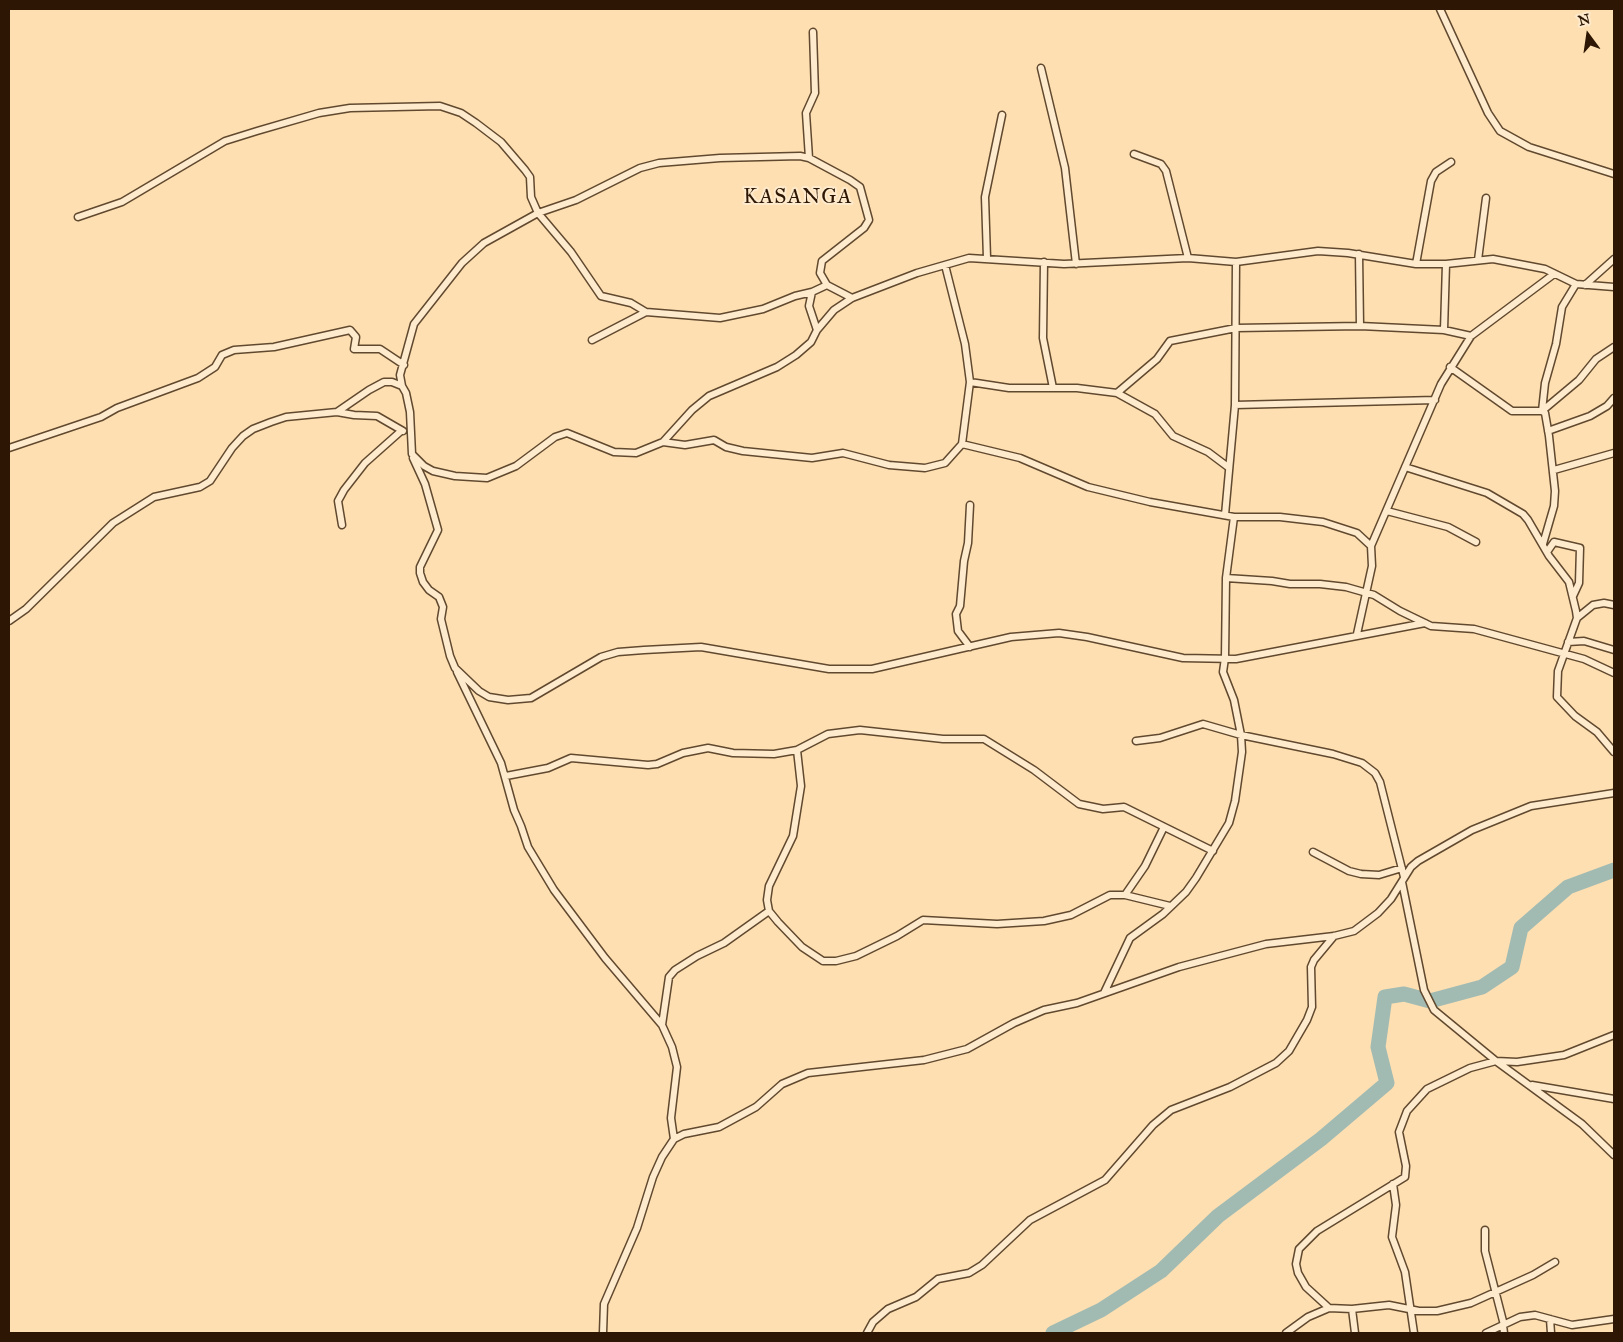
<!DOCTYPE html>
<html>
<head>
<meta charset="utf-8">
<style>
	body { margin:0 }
	#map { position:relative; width:1623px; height:1342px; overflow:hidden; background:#fddfb1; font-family:"IM FELL Great Primer",serif }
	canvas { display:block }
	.frame { position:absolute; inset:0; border:10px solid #2d1704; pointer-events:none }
	.north { position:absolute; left:1563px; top:10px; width:50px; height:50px; -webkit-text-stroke:4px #feeacc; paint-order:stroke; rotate:346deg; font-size:14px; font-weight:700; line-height:20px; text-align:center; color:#2d1704 }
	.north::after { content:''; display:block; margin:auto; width:18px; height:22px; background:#2d1704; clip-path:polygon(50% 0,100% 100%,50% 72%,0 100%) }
</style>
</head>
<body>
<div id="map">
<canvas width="1623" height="1342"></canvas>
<div class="frame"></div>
<div class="north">N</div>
</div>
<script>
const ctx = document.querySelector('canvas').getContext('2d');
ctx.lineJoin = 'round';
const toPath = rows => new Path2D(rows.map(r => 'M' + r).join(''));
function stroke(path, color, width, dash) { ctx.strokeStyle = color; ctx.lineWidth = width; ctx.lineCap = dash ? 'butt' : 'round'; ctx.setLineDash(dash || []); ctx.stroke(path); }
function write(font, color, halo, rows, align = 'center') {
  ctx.font = font + ' "IM FELL Great Primer",serif'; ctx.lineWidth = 4; ctx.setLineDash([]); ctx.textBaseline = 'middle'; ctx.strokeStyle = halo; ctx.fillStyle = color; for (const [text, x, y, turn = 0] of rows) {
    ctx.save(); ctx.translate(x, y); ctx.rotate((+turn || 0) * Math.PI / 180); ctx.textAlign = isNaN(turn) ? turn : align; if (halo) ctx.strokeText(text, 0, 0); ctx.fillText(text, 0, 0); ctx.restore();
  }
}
stroke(toPath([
	[1053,1333,1101,1310,1161,1271,1218,1216,1321,1139,1387,1083,1378,1047,1385,997,1404,994,1430,1001,1482,987,1512,967,1521,928,1568,887,1614,870]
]), '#a1bbb3', 15);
const minor = toPath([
	[1440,9,1488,113,1500,131,1529,147,1614,174],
	[1041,68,1065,168,1076,264],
	[1134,154,1161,164,1166,171,1188,258],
	[809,158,806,113,815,93,813,32],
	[78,217,122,202,225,141,257,131,319,113,350,108,440,106,461,113,476,123,501,142,525,170,530,177,531,197,538,213,571,252,601,296,631,303,646,312],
	[1359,254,1360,326],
	[987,258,985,197,1002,115],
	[1478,260,1486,198],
	[1044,262,1043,338,1053,388],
	[1416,264,1431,181,1436,172,1451,162],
	[1585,285,1614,259],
	[817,330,809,306,812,292,827,285],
	[1444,330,1446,264],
	[592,340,646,312,720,318,763,309,795,296,812,292],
	[1450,367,1512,411,1542,411,1579,380,1596,359,1614,347],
	[970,382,1009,388,1077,388,1117,393,1155,414,1173,436,1208,452,1228,467],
	[402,386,400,375,414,324,462,263,484,243,538,213,576,200,640,168,659,163,720,158,800,156,809,158,850,180,860,187,869,220,864,228,822,261,820,273,827,285,852,298],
	[1117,393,1157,359,1170,341,1236,328,1360,326,1444,330,1471,336],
	[1235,405,1435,400],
	[337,412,354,415,377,416,403,431],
	[1548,431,1590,416,1607,406,1614,398],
	[663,442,685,445,714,440,726,447,743,451,812,458,843,453,889,465,925,468,945,463,962,444,970,382,965,344,945,265],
	[962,444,1020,458,1088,487,1150,502,1234,517,1280,517,1323,522,1357,533,1371,546,1372,566,1357,634],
	[9,448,101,417,117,408,198,378,215,367,222,355,234,350,274,347,350,330,356,337,354,349,380,349,404,365],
	[413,458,425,484,438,530,420,567,420,573,423,582,429,590,439,597,443,607,441,619,450,656,455,668,479,691,489,697,508,700,531,698,601,657,618,652,644,650,701,647,829,669,872,669,1011,637,1059,633,1087,637,1183,658,1236,659,1425,623],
	[1405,467,1487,493,1523,514,1528,520,1549,556,1569,582,1576,611,1577,618,1558,671,1557,697,1575,716,1597,732,1614,752],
	[1554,470,1614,453],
	[1387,511,1448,527,1476,542],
	[1225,515,1235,405,1236,262],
	[342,525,338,501,344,490,365,463,401,431],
	[1543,544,1554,506,1555,491,1549,436,1545,413,1542,411,1545,383,1556,344,1562,307,1576,284],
	[1371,546,1441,384,1471,336,1554,274],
	[1547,552,1554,542,1580,548,1579,583,1573,596],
	[1226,578,1272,581,1290,584,1320,584,1346,587,1374,595,1400,611,1431,626,1474,629,1584,659,1614,673],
	[1577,618,1593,605,1604,603,1614,605],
	[9,621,26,609,113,523,154,497,200,487,210,481,232,448,243,436,253,429,271,422,286,417,337,412,369,390,384,382,392,382,402,386,406,393,410,412,412,454,424,466,433,471,455,476,487,478,516,466,555,437,567,433,614,452,636,453,663,442,692,410,709,396,777,367,796,355,811,342,817,330,834,310,852,298,917,273,969,258,1064,264,1188,258,1236,262,1318,251,1348,253,1416,264,1446,264,1493,259,1545,269,1576,284,1614,287],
	[1568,642,1584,641,1614,650],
	[970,647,958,631,956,614,960,606,964,561,968,543,970,505],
	[457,672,501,763,514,810,521,826,528,847,554,890,605,958,662,1025,672,1047,677,1067,671,1118,674,1139],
	[1136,741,1160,738,1203,724,1241,735,1333,754,1362,763,1375,773,1380,782,1404,877],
	[797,750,801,786,793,836,769,886,767,900,769,911,778,922,802,947,823,961,836,961,856,956,897,936,923,920,997,924,1044,921,1071,915,1110,895,1125,895,1170,906],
	[506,776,548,768,571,758,648,765,657,764,683,753,708,748,733,753,774,754,797,750,828,734,860,730,943,739,984,739,1034,770,1079,804,1103,809,1124,807,1213,851],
	[1313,852,1349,871,1361,874,1379,875,1402,868],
	[1402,882,1424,990,1434,1010,1496,1061,1582,1124,1614,1155],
	[1125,895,1145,866,1164,827],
	[1104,993,1130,938,1163,914,1186,892,1196,878,1229,823,1235,801,1242,752,1241,735,1234,700,1223,672,1225,658,1226,578,1234,517],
	[662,1025,669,977,675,970,697,956,724,943,769,911],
	[1532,1085,1614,1099],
	[1393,1184,1396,1205,1392,1237,1405,1272,1414,1333],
	[1485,1230,1485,1251,1504,1325],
	[1329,1308,1306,1287,1298,1273,1296,1264,1299,1249,1317,1231,1405,1177,1406,1166,1399,1132,1407,1111,1427,1089,1470,1068,1496,1061,1517,1062,1564,1055,1614,1035],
	[1352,1309,1355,1333],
	[1550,1319,1551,1333],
	[1503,1325,1504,1333],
	[603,1333,604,1304,637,1228,653,1177,662,1157,674,1139,684,1134,719,1127,756,1107,782,1084,808,1073,924,1060,967,1049,1014,1023,1044,1010,1077,1003,1179,967,1266,944,1334,936,1354,931,1378,913,1391,899,1411,867,1418,861,1472,830,1531,806,1614,793],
	[867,1333,873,1322,888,1309,916,1297,938,1279,969,1273,982,1265,1030,1220,1105,1180,1153,1125,1171,1110,1230,1087,1276,1063,1289,1051,1307,1020,1312,1007,1311,967,1314,960,1334,936],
	[1286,1333,1308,1317,1329,1308,1352,1309,1389,1305,1419,1311,1437,1311,1471,1303,1533,1275,1555,1262],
	[1486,1333,1520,1317,1535,1315,1572,1325,1614,1319]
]);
stroke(minor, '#61492f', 9);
stroke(minor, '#feeacc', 6);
ctx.letterSpacing = '1px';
write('21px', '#2d1704', '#feeacc', [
	["KASANGA",798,198]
]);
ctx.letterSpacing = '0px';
</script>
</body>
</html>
